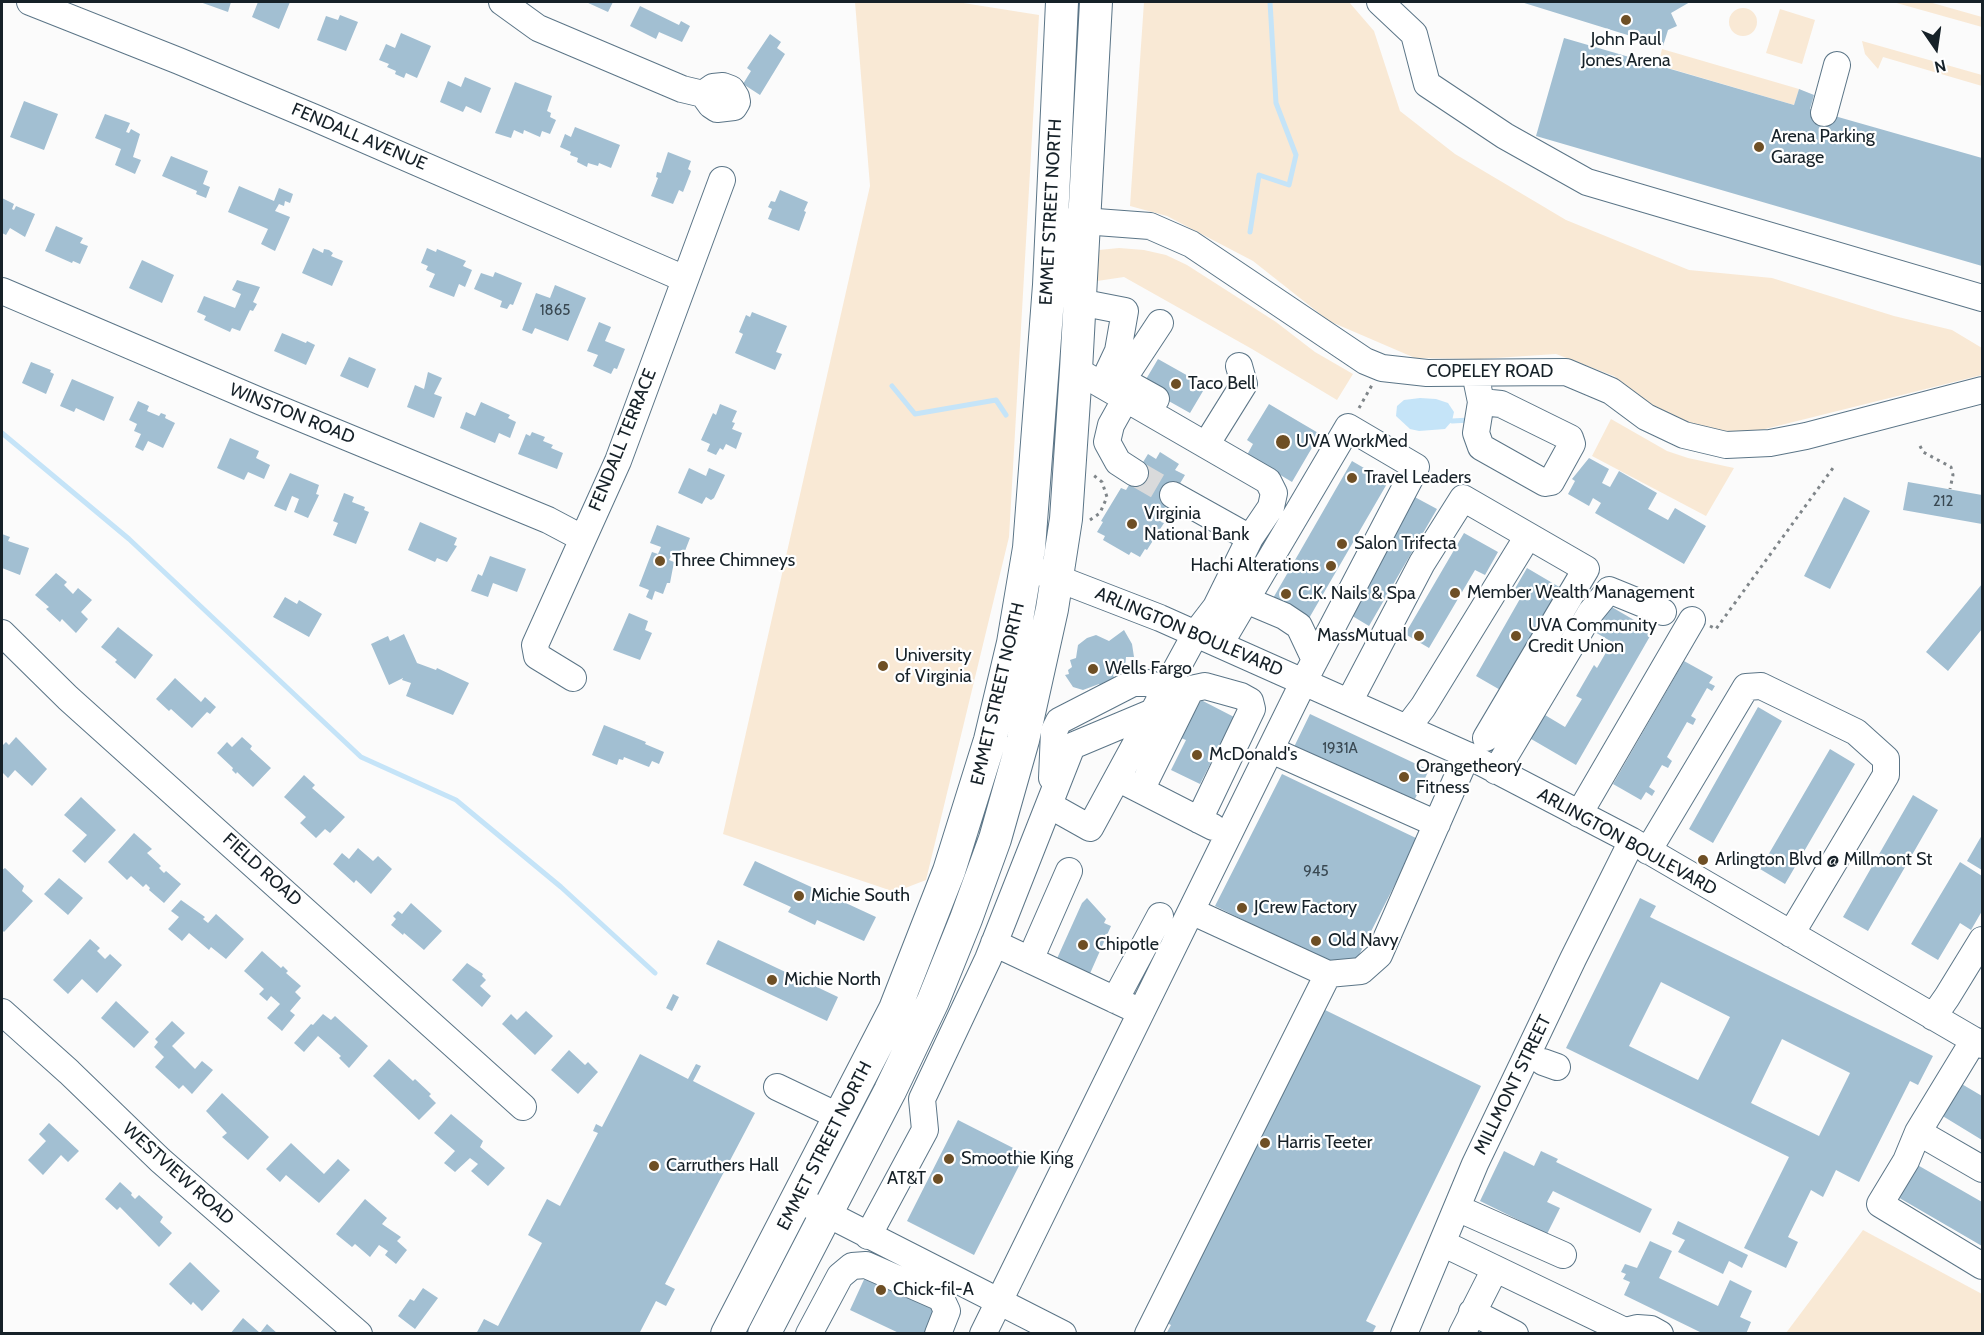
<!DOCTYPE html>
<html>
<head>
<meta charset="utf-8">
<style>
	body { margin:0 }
	#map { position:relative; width:1984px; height:1335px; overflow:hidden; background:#fbfbfb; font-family:Cabin,sans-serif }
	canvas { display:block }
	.frame { position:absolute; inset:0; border:3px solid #162128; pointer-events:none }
	.north { position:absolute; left:1906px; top:18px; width:60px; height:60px; -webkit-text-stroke:4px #fff; paint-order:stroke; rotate:167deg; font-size:16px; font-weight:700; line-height:24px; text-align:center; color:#162128 }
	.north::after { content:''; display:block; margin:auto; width:21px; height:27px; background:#162128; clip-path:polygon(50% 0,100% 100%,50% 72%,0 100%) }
</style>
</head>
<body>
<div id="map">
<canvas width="1984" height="1335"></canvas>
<div class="frame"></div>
<div class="north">N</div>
</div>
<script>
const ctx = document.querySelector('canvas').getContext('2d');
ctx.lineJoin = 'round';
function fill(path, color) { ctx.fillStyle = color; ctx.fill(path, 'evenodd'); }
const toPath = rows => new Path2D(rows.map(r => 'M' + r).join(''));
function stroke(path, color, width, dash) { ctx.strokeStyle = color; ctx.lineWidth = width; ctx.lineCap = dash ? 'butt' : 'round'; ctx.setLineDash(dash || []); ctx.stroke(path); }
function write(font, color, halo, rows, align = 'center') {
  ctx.font = font + ' Cabin,sans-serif'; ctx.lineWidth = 4.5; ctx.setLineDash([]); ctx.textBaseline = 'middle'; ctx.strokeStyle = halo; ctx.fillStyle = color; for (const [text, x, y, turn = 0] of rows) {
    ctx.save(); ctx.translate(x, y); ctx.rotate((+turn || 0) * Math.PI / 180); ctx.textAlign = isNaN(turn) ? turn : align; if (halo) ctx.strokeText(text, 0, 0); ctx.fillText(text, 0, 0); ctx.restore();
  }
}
fill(toPath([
	[855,2,957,2,1039,15,1009,537,926,880,895,892,723,834,870,186],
	[1144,2,1349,2,1374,31,1400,111,1455,154,1566,220,1689,270,1772,278,1894,316,1952,330,1982,348,1982,375,1737,436,1666,417,1614,376,1556,354,1480,359,1415,358,1329,321,1253,261,1167,216,1130,206],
	[1893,2,1929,2,1982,17,1982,27],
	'1729 22a14 14 0 1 1 28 0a14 14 0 1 1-28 0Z',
	[1780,9,1815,20,1802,64,1766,53],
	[1862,41,1982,75,1982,86,1883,57,1878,69,1865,54],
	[1662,49,1799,89,1794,105,1658,65],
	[1119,248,1144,250,1166,255,1187,265,1276,322,1315,352,1353,374,1337,400,1252,349,1124,277,1097,281,1099,250],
	[1611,419,1667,451,1688,458,1734,468,1706,516,1592,456],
	[1863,1230,1982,1294,1982,1333,1786,1333]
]), '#f9e9d5');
fill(toPath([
	[1420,398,1436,399,1448,403,1454,412,1452,421,1445,429,1419,431,1410,429,1396,416,1397,406,1404,400]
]), '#c5e4f8');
stroke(toPath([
	[1250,232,1259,175,1289,185,1296,155,1276,103,1270,2],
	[892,386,915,414,996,400,1006,415],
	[1452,421,1470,420],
	[2,433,129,539,361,757,456,800,561,887,655,973]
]), '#c5e4f8', 5);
fill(toPath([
	[200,2,231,2,228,12],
	[258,2,290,2,279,29,252,17],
	[586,2,613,2,608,12],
	[1521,2,1690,2,1671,13,1677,26,1668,30,1663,46],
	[640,6,679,25,681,21,690,26,682,42,659,32,656,39,630,26],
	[340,15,358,22,346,51,317,40,326,16,338,20],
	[401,33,431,46,417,78,406,73,404,78,395,74,396,71,387,67,389,64,379,60,386,44,395,48],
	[770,34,781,42,777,48,785,54,760,95,743,84,751,71,747,68],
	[1564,38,1794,105,1799,89,1814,95,1810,109,1982,158,1982,266,1536,136],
	[465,77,491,88,481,113,466,106,463,112,440,102,448,81,461,87],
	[515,82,552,96,547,111,551,113,550,117,556,120,550,134,542,131,540,137,524,130,523,134,514,130,511,138,495,133],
	[24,101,58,114,44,150,10,137],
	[105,114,130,123,126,132,129,133,131,129,140,134,133,157,141,160,135,174,115,165,121,149,95,138],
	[575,127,620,145,611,168,599,163,598,166,588,163,587,167,577,162,578,158,570,155,571,152,560,147,565,134,571,137],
	[668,152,691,161,688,169,691,171,690,174,683,192,679,190,673,204,651,196,658,178,656,177,657,172,661,173],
	[171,156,208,171,203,184,210,187,206,198,196,194,197,191,162,176],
	[239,186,274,201,279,188,293,194,290,203,285,201,284,206,279,204,275,211,290,217,275,251,261,244,268,229,228,212],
	[780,190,808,202,804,211,806,212,799,231,768,219,772,209,768,207,771,201,775,202],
	[2,198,14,204,12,209,14,210,16,206,35,214,25,237,10,228,6,235,2,233],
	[56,226,83,238,80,243,88,246,80,264,73,261,72,263,45,251],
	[313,248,323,253,324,249,329,250,333,253,331,256,343,261,332,286,302,273],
	[427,248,436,252,437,249,466,261,463,266,472,270,465,287,459,284,454,297,429,287,435,274,426,270,428,266,421,263],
	[142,260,174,275,162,303,129,288],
	[495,272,522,283,513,305,510,304,507,309,500,307,502,301,474,289,481,273,493,277],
	[237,280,260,287,253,302,257,304,253,311,250,310,240,331,232,328,230,332,204,320,206,316,197,312,204,296,235,308,241,294,232,290],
	[555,285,586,298,568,341,535,328,532,334,522,330,536,293,550,298],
	[752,312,787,326,776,352,782,354,775,370,735,353,743,334,739,332,746,315,750,317],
	[599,322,611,327,605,341,625,349,617,369,614,368,611,374,593,366,598,355,587,351],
	[282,333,306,343,307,341,315,345,306,365,274,351],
	[349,357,376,369,368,388,340,376],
	[1158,359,1206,386,1190,413,1142,386],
	[31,362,51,370,50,372,54,374,46,394,22,383],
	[428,372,442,378,434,394,442,397,434,418,407,407,415,385,424,389],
	[72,379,114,397,104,421,76,408,74,412,60,406],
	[138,401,149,406,147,411,159,416,161,413,166,415,165,418,175,423,163,448,148,441,143,451,135,447,141,434,134,431,137,424,129,420],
	[481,402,510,415,508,418,516,422,510,438,499,433,495,443,460,428,466,412,475,416],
	[720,404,737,411,732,422,735,423,732,429,742,433,736,449,726,444,723,450,720,448,716,455,707,451,710,444,701,440,713,413,716,415],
	[1269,404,1320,434,1292,482,1247,455,1253,444,1247,440],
	[532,432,545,437,543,441,553,445,551,448,563,453,557,469,518,454,526,434,530,436],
	[230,438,259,451,256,458,270,465,264,479,248,472,244,480,217,468],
	[1160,452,1179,464,1175,470,1185,475,1163,512,1166,513,1161,522,1164,523,1147,550,1145,549,1140,557,1131,552,1129,555,1103,540,1105,536,1097,532,1103,522,1101,521,1121,488,1126,490,1148,454,1156,459],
	[1589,458,1609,469,1602,483,1610,487,1619,471,1657,493,1648,509,1668,520,1675,508,1706,526,1684,564,1595,513,1601,503,1593,498,1589,506,1568,494,1575,481,1572,479],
	[1352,461,1388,482,1308,620,1272,600],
	[689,468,706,476,709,468,725,475,714,498,711,500,706,497,702,504,678,493],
	[290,473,319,485,316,494,319,495,308,518,294,512,299,499,292,496,286,511,274,506],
	[1908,482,1982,495,1982,524,1903,510],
	[344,493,354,497,352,502,365,507,364,510,369,512,356,544,333,535,338,523,333,521],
	[1411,495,1437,509,1369,626,1344,611],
	[1844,497,1870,511,1830,589,1804,576],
	[420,522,457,538,454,545,457,546,447,562,437,558,435,562,408,550],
	[657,525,690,538,683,556,673,552,669,560,674,562,670,583,667,583,663,594,655,591,652,600,646,597,649,590,639,586,652,552,658,554,661,547,650,543],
	[1464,533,1498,552,1485,575,1475,570,1429,648,1405,634],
	[2,534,10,537,8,541,29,548,20,575,2,568],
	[490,556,526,569,517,592,493,583,488,597,471,591,478,574,482,576],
	[1527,568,1561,588,1502,691,1476,676,1521,597,1513,592],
	[56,573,67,582,64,585,73,594,78,588,92,600,81,612,88,619,76,633,62,619,60,622,46,609,49,607,35,595],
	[1982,584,1982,629,1948,671,1926,652],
	[285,597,297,604,299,600,322,614,309,637,273,617],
	[1603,602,1653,631,1576,765,1526,736,1540,712,1565,727,1582,699,1576,696,1594,665,1597,668,1612,642,1588,628],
	[629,613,648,621,645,630,652,633,640,660,613,650],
	[118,627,153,655,135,679,115,662,117,660,101,647],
	[1124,630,1132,644,1134,657,1126,657,1125,667,1119,665,1113,675,1118,686,1124,687,1130,700,1116,706,1111,694,1104,692,1099,684,1083,690,1073,687,1065,675,1069,674,1068,670,1072,667,1070,660,1076,658,1078,645,1087,638,1096,635,1109,641],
	[404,634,417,663,436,670,437,668,469,683,453,715,406,696,411,683,402,680,403,678,389,685,371,644,388,636,390,641],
	[1684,661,1713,677,1709,683,1715,686,1712,691,1707,688,1691,716,1696,719,1693,725,1687,722,1667,757,1672,761,1668,768,1662,765,1649,787,1655,791,1652,796,1646,792,1641,800,1613,784],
	[175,678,201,702,205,697,216,707,210,714,207,712,192,728,171,709,169,711,156,699],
	[1201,700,1234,717,1200,784,1171,770,1186,740,1181,738],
	[1758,707,1782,721,1713,843,1689,829],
	[1310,714,1429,770,1413,803,1294,747],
	[604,725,646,742,645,744,664,752,659,764,652,761,649,767,624,757,623,760,619,759,617,765,592,755],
	[16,737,47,769,32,786,15,770,8,778,2,772,2,746,6,742,9,745],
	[242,737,252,746,250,749,271,768,253,787,237,772,236,774,232,770,233,768,217,753,227,742,232,747],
	[1830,749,1855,764,1785,884,1760,869],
	[1282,774,1418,839,1357,959,1340,968,1215,906],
	[304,775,315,785,312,788,345,817,330,833,325,829,316,838,300,823,306,817,284,797],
	[1913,795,1938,810,1868,931,1843,917],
	[81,797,116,830,85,863,72,851,87,835,64,815],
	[134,833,152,849,147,853,161,866,159,868,164,873,166,871,181,884,164,903,149,890,150,888,146,884,143,887,131,876,127,880,108,862],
	[1982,835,1982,870,1967,861],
	[358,848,373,861,378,856,392,869,371,894,356,880,354,883,333,864,342,853,349,859],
	[755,861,876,917,864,941,817,920,815,925,788,912,791,907,743,885],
	[1960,862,1982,876,1982,911,1971,930,1960,923,1938,960,1911,944],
	[5,868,24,886,22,891,33,901,4,932,2,930,2,870],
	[59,878,83,898,68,915,44,894],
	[1087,898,1106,919,1104,923,1111,926,1088,978,1055,963,1082,903],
	[1640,898,1656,906,1650,917,1933,1056,1918,1085,1910,1081,1859,1182,1836,1170,1823,1197,1811,1190,1788,1237,1798,1242,1786,1268,1744,1248,1789,1157,1566,1048],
	[1661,982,1730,1017,1698,1080,1629,1046],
	[1782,1039,1850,1073,1819,1136,1751,1103],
	[181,900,205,917,203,919,208,923,216,914,244,939,226,959,211,947,209,950,189,933,182,941,168,929,179,917,171,911],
	[411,903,442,931,424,950,404,933,403,935,391,925,396,919,393,916,398,911,402,914],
	[90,939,100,948,97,951,105,959,110,954,122,965,97,993,82,979,68,994,53,980],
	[718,940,838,997,827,1021,706,964],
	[262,951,281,968,283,966,288,971,286,973,301,986,295,992,301,998,290,1011,295,1015,282,1031,267,1018,280,1004,271,996,267,1001,259,994,264,989,244,971],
	[467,963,483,974,482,976,486,980,480,986,491,996,482,1007,452,980],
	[673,994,679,997,672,1011,666,1008],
	[116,1001,149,1032,134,1048,101,1018],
	[1323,1009,1481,1086,1366,1321,1376,1326,1372,1334,1166,1334,1171,1325,1161,1320],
	[526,1011,553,1036,535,1055,502,1024,511,1014,517,1020],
	[323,1014,331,1020,335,1016,368,1046,349,1068,339,1058,341,1056,318,1036,304,1052,294,1043,311,1024,313,1025],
	[172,1021,185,1033,172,1046,195,1069,202,1061,213,1070,192,1094,183,1085,179,1089,155,1067,164,1057,154,1047,158,1042,155,1039],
	[569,1050,585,1065,588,1062,598,1072,578,1094,551,1070],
	[640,1054,688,1079,696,1064,701,1066,693,1081,755,1113,665,1284,675,1289,666,1306,656,1301,639,1334,476,1334,484,1319,498,1326,542,1243,528,1235,547,1199,560,1206,598,1133,593,1131,596,1124,602,1127],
	[389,1059,413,1081,415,1079,431,1094,429,1096,436,1103,419,1120,373,1076],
	[1960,1083,1982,1096,1982,1140,1941,1115],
	[222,1093,269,1137,248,1160,222,1137,227,1133,206,1111],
	[451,1114,483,1141,480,1147,505,1168,488,1186,471,1171,478,1164,470,1158,455,1172,444,1163,455,1151,434,1133],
	[958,1120,1025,1154,974,1255,907,1221],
	[49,1123,79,1151,68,1162,61,1155,43,1175,28,1160,46,1141,39,1134],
	[291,1143,324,1174,338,1159,350,1170,319,1203,286,1175,280,1182,266,1169],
	[1504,1151,1534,1166,1541,1151,1558,1159,1556,1162,1652,1209,1640,1233,1553,1191,1547,1202,1560,1208,1547,1234,1480,1201],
	[1914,1163,1982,1202,1982,1246,1896,1196],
	[120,1182,132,1193,131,1195,135,1199,139,1195,163,1217,160,1222,172,1233,159,1247,120,1207,117,1210,105,1199],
	[365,1199,387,1218,382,1224,401,1237,397,1241,407,1250,396,1264,385,1255,388,1251,379,1245,370,1257,355,1244,352,1247,336,1234],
	[1678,1221,1748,1255,1742,1268,1729,1261,1723,1274,1678,1252,1685,1240,1672,1234],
	[1650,1241,1672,1251,1659,1278,1718,1306,1730,1280,1752,1291,1740,1317,1751,1322,1746,1334,1704,1334,1624,1295,1630,1282,1623,1279,1626,1274,1621,1272,1625,1264,1637,1268],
	[190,1262,220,1291,202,1311,193,1302,191,1305,169,1284],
	[867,1273,939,1306,927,1334,901,1334,850,1310],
	[423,1288,438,1298,415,1329,398,1316,410,1299,414,1301],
	[243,1318,260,1333,267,1324,278,1334,230,1334]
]), '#a2bfd2');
stroke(toPath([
	[1135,473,1173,495]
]), '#d9dadb', 26, [26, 13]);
const minor = toPath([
	[30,2,179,61,315,118,685,279],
	[502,2,538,28,682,89,703,94,711,105,717,109,734,107,737,102,736,97,731,89,723,86,713,87,703,94],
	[1380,2,1414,34,1427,84,1505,136,1587,182,1982,298],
	[1824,113,1837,65],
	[1050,222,1083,221,1150,226,1191,244,1365,361,1382,368,1427,373,1566,372,1611,391,1646,417,1684,435,1726,445,1770,443,1806,436,1982,390],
	[2,291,262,402,548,520,582,538],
	[1079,302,1125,311,1118,351,1102,385],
	[1475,373,1481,402,1476,433,1481,447,1545,483,1551,482,1572,444,1570,438,1501,404,1481,402],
	[1126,398,1111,425,1107,442,1118,462,1135,473],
	[1156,399,1129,384,1127,373,1160,323],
	[1206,445,1244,384,1239,366],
	[1173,495,1250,538],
	[1041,572,1160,618,1467,755,1632,841,1982,1045],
	[1246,600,1284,616,1299,626,1315,660],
	[2,633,68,698,523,1107],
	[573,678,537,656,535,645,618,461,722,180],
	[1349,702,1422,563,1463,498,1586,569,1486,738],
	[1407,728,1423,707,1528,536],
	[1271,750,1437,824],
	[1496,771,1591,612,1609,590,1663,612],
	[1052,778,1054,731,1059,721,1133,683,1148,683,1165,690],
	[1125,782,1213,827],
	[1141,790,1191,689,1205,686,1241,696,1250,701,1252,709,1199,820],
	[1049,805,1090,828,1196,633,1216,607,1250,538,1271,507,1274,493,1268,481,1076,370],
	[1579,814,1692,620],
	[1648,851,1746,687,1761,686,1856,732,1886,759,1886,775,1791,934],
	[1191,911,1328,974,1361,971,1379,955,1467,755],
	[994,943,1141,1012],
	[1030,960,1069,871],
	[1115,1000,1160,916],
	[2,1012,69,1072,160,1160,359,1334],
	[1933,1017,1947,997,1982,940],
	[1974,1040,1918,1132,1906,1161,1880,1204,1982,1266],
	[1543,1062,1557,1067],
	[777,1087,840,1117],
	[1918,1132,1982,1169],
	[798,1199,1063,1334],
	[1457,1208,1563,1255],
	[868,1236,925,1130,922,1099,988,959,1072,746,1153,712],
	[1442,1243,1625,1331,1623,1334],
	[1472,1312,1515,1334],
	[1625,1331,1637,1328,1651,1329,1660,1334],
	[809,1334,840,1276,852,1266,866,1265,941,1298,947,1311,938,1334],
	[983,1334,1304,681,1416,467,1348,427,1220,644],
	[1148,1334,1328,974],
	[1404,1334,1475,1164,1573,959,1632,841],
	[1462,1334,1495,1269]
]);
const major = toPath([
	[727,1334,895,1009,949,871,990,740,1013,643,1029,548,1049,285,1062,2],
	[764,1334,890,1091,933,1001,966,919,995,839,1023,740,1052,609,1066,519,1076,370,1096,2]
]);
stroke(minor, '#5b7587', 28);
stroke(major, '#5b7587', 34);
stroke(toPath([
	[1359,408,1372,385],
	[1920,446,1923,452,1951,467,1953,475,1950,489],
	[1090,520,1100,513,1107,497,1102,482,1092,474],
	[1710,626,1716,629,1833,468]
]), '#7f8589', 3, [3, 4.5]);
stroke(minor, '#fff', 26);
stroke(major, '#fff', 32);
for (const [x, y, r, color] of [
	[1626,20,6,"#6e4f25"],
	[1759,147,6,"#6e4f25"],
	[1176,384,6,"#6e4f25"],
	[1283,442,8,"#6e4f25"],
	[1352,478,6,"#6e4f25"],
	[1132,524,6,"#6e4f25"],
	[1342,544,6,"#6e4f25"],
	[660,561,6,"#6e4f25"],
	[1331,566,6,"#6e4f25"],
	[1455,593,6,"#6e4f25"],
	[1286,594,6,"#6e4f25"],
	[1419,636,6,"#6e4f25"],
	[1516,636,6,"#6e4f25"],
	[883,666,6,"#6e4f25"],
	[1093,669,6,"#6e4f25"],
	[1197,755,6,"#6e4f25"],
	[1404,777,6,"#6e4f25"],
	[1703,860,6,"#6e4f25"],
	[799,896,6,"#6e4f25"],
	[1242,908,6,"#6e4f25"],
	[1316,941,6,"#6e4f25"],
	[1083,945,6,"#6e4f25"],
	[772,980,6,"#6e4f25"],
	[1265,1143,6,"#6e4f25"],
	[949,1159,6,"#6e4f25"],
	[654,1166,6,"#6e4f25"],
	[938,1179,6,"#6e4f25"],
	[881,1290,6,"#6e4f25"]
]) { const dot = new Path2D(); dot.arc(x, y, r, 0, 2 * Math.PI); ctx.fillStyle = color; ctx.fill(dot); stroke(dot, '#fff', 2); }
write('15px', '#394852', null, [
	["1865",555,311],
	["212",1943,502],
	["1931A",1340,749],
	["945",1316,872]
]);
write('18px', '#162128', '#fff', [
	["John Paul",1626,40,"center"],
	["Jones Arena",1626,61,"center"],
	["Arena Parking",1771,137],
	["Garage",1771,158],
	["Taco Bell",1188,384],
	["UVA WorkMed",1296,442],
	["Travel Leaders",1364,478],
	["Virginia",1144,514],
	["National Bank",1144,535],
	["Salon Trifecta",1354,544],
	["Three Chimneys",672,561],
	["Hachi Alterations",1319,566,"right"],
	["Member Wealth Management",1467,593],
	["C.K. Nails & Spa",1298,594],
	["UVA Community",1528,626],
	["Credit Union",1528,647],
	["MassMutual",1407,636,"right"],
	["University",895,656],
	["of Virginia",895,677],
	["Wells Fargo",1105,669],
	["McDonald's",1209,755],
	["Orangetheory",1416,767],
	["Fitness",1416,788],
	["Arlington Blvd @ Millmont St",1715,860],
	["Michie South",811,896],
	["JCrew Factory",1254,908],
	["Old Navy",1328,941],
	["Chipotle",1095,945],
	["Michie North",784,980],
	["Harris Teeter",1277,1143],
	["Smoothie King",961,1159],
	["Carruthers Hall",666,1166],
	["AT&T",926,1179,"right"],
	["Chick-fil-A",893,1290]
], 'left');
write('18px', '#162128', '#fff', [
	["FENDALL AVENUE",359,137,23],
	["EMMET STREET NORTH",1051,212,-87],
	["COPELEY ROAD",1490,372],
	["WINSTON ROAD",292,414,22],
	["FENDALL TERRACE",623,440,-68],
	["ARLINGTON BOULEVARD",1189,632,23],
	["EMMET STREET NORTH",998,694,-77],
	["ARLINGTON BOULEVARD",1627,842,29],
	["FIELD ROAD",262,870,42],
	["MILLMONT STREET",1513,1085,-64],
	["EMMET STREET NORTH",825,1146,-63],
	["WESTVIEW ROAD",178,1174,42]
]);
</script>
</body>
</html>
